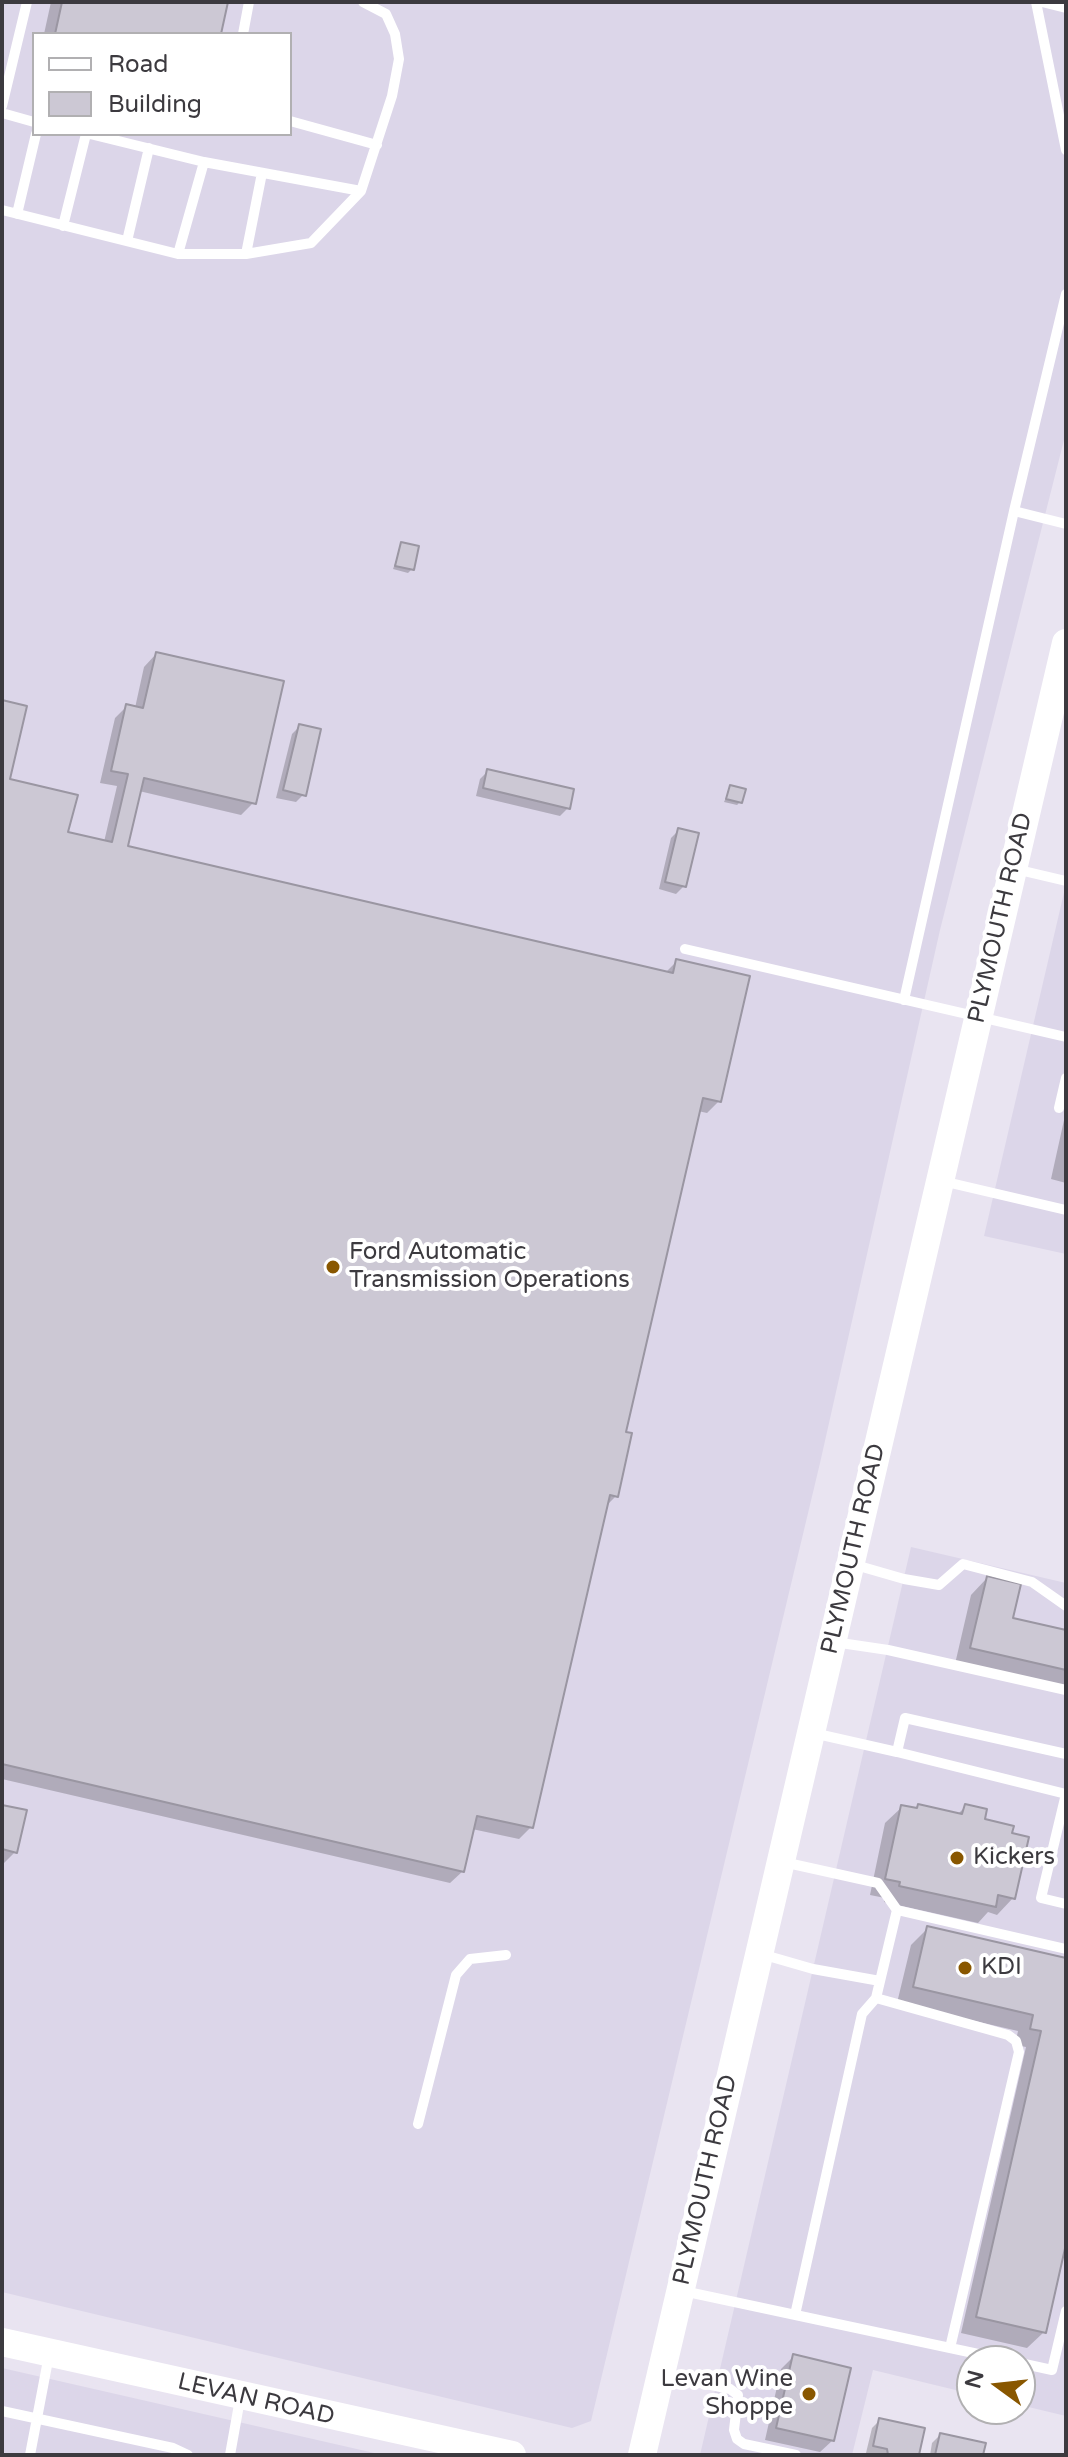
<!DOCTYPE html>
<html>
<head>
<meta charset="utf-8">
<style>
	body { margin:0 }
	#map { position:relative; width:1068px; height:2457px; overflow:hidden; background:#e9e4f1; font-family:"Varela Round",sans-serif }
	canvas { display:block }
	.frame { position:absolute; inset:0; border:4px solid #3c3a3f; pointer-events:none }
	.legend { position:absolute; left:32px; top:32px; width:260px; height:104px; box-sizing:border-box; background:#fff; border:2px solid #b1b0b2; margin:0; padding:10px 14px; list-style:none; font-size:24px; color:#3c3a3f }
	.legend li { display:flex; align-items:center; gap:16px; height:40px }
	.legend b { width:40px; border:2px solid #b1b0b2 }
	.north { position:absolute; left:956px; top:2345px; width:80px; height:80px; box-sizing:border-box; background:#fff; border:2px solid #b1b0b2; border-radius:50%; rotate:285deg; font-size:22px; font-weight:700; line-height:32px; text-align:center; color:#3c3a3f }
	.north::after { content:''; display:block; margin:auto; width:28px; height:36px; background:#895700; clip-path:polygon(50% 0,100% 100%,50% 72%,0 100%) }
</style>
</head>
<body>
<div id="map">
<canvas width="1068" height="2457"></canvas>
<div class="frame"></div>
<ul class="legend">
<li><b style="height:10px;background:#fff"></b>Road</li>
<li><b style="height:22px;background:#ccc8d4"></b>Building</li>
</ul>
<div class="north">N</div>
</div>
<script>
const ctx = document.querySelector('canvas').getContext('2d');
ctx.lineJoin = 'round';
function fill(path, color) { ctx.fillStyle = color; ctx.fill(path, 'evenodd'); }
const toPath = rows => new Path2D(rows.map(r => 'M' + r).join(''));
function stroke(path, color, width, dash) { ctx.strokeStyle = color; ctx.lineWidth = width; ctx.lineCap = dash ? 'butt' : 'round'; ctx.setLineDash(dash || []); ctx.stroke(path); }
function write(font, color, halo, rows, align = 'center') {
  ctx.font = font + ' "Varela Round",sans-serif'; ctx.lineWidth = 8; ctx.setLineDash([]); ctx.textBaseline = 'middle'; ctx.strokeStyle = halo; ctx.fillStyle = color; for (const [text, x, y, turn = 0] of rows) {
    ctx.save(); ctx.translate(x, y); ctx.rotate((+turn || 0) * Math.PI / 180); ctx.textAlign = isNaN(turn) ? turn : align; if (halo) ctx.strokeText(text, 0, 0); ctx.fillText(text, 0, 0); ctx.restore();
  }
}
fill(toPath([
	[2,2,1066,2,1066,432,940,930,820,1463,591,2421,572,2428,2,2292],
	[34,34,290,34,290,134,34,134],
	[1066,884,1066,1254,984,1236],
	[911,1547,1066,1583,1066,2416,1020,2405,1020,2361,972,2361,972,2394,873,2370,852,2455,700,2455],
	[2,2368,383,2455,2,2455]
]), '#dcd6e9');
fill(toPath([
	[51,2,226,2,219,34,44,34],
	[402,544,412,569,408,573,393,569],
	[156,654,254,802,241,815,139,791,126,847,665,973,677,961,719,1101,707,1113,698,1111,623,1433,616,1496,606,1506,531,1827,519,1839,472,1829,463,1871,450,1883,2,1779,2,702,7,780,66,834,104,842,117,786,100,783,115,718,127,706,135,708,144,667],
	[300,726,304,794,296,802,276,798,292,734],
	[488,771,568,808,560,816,476,796,480,779],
	[731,787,740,802,737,805,724,802],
	[679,830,684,886,676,894,659,889,671,838],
	[1066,1111,1066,1183,1051,1179],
	[987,1578,1011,1619,1066,1632,1066,1690,955,1664,971,1595],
	[2,1807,15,1852,2,1865],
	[902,1807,957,1815,965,1807,983,1821,1013,1898,997,1915,988,1912,978,1923,884,1902,885,1898,870,1895,885,1823],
	[927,1929,1066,1960,1066,2235,1044,2332,1027,2348,961,2333,1026,2047,1015,2045,1018,2031,897,2003,911,1945],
	[793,2357,833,2440,820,2452,765,2440,781,2369],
	[880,2420,917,2455,866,2453,872,2428],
	[940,2435,981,2455,930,2455,932,2443]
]), '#0003');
const building = toPath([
	[62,2,228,2,221,34,55,34,62,2],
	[401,542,419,546,414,570,395,566,401,542],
	[156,652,284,681,256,804,144,778,128,846,673,973,676,959,750,976,721,1102,703,1098,626,1432,632,1433,618,1497,610,1495,533,1828,477,1816,464,1872,2,1764,2,700,27,706,10,779,78,795,68,832,112,842,128,774,111,771,126,704,143,708,156,652],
	[299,724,321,729,306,796,283,790,299,724],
	[487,769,574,789,570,809,483,788,487,769],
	[730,785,746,789,742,803,726,799,730,785],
	[678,828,699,833,686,887,665,882,678,828],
	[987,1576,1021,1584,1013,1618,1066,1630,1066,1670,970,1648,987,1576],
	[918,1804,962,1814,965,1804,987,1809,985,1819,1014,1826,1012,1833,1029,1837,1015,1899,998,1895,996,1907,899,1886,900,1882,885,1879,901,1805,917,1808,918,1804],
	[2,1805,27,1810,17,1853,2,1849,2,1805],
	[927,1926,1066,1958,1066,2244,1046,2333,976,2317,1041,2031,1030,2029,1033,2015,913,1987,927,1926],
	[793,2354,851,2368,834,2441,776,2428,793,2354],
	[879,2418,925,2428,919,2455,888,2455,887,2449,873,2446,879,2418],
	[940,2433,986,2443,983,2455,935,2455,940,2433]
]);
fill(building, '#ccc8d4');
stroke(building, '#9a96a2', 2);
stroke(toPath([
	[1036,2,1066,150],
	[1042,2,1066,8],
	[243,34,249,2],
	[2,106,27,2],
	[2,113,34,122],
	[290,121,377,145],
	[90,134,204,162,361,191],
	[2,210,178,254,246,254,311,243,361,191,392,96,399,59,395,34,386,14,363,2],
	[17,214,36,134],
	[63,226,86,134],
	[127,241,149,148],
	[178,254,204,162],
	[246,254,262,173],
	[1014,511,1066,294],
	[1015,869,1066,881],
	[685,949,1066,1037],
	[904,1000,1014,511,1066,524],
	[1059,1108,1066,1078],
	[942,1181,1066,1210],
	[852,1564,904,1579,939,1585,963,1564,1032,1582,1066,1606],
	[834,1642,888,1650,1066,1690],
	[813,1733,897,1752],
	[1066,1754,905,1718,897,1752,1066,1794,1041,1898,1066,1904],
	[783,1862,878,1883,897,1910],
	[761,1954,813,1969,880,1981],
	[418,2124,456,1975,470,1959,506,1955],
	[683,2291,1011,2361],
	[795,2315,862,2014,876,1998],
	[950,2348,1019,2052,1016,2041,1008,2035,876,1998,897,1910,1066,1949],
	[1020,2363,1052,2370,1066,2311],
	[664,2375,730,2389,738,2395,734,2430,737,2439,744,2444,796,2455],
	[2,2411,173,2448,188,2455],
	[30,2455,49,2355],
	[230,2455,240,2399]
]), '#fff', 10);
stroke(toPath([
	[2,2342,512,2455],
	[642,2455,1066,643]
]), '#fff', 28);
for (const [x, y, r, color] of [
	[333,1267,8,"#895700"],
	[957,1858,8,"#895700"],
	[965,1968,8,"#895700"],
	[809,2394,8,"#895700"]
]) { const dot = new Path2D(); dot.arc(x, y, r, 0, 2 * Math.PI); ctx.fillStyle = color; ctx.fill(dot); stroke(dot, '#fff', 3); }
write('24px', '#3c3a3f', '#fff', [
	["PLYMOUTH ROAD",1001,918,-77],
	["PLYMOUTH ROAD",854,1549,-77],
	["PLYMOUTH ROAD",706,2180,-77],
	["LEVAN ROAD",256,2400,13]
]);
write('24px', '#3c3a3f', '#fff', [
	["Ford Automatic",349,1253],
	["Transmission Operations",349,1281],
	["Kickers",973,1858],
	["KDI",981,1968],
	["Levan Wine",793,2380,"right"],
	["Shoppe",793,2408,"right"]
], 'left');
</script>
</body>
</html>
